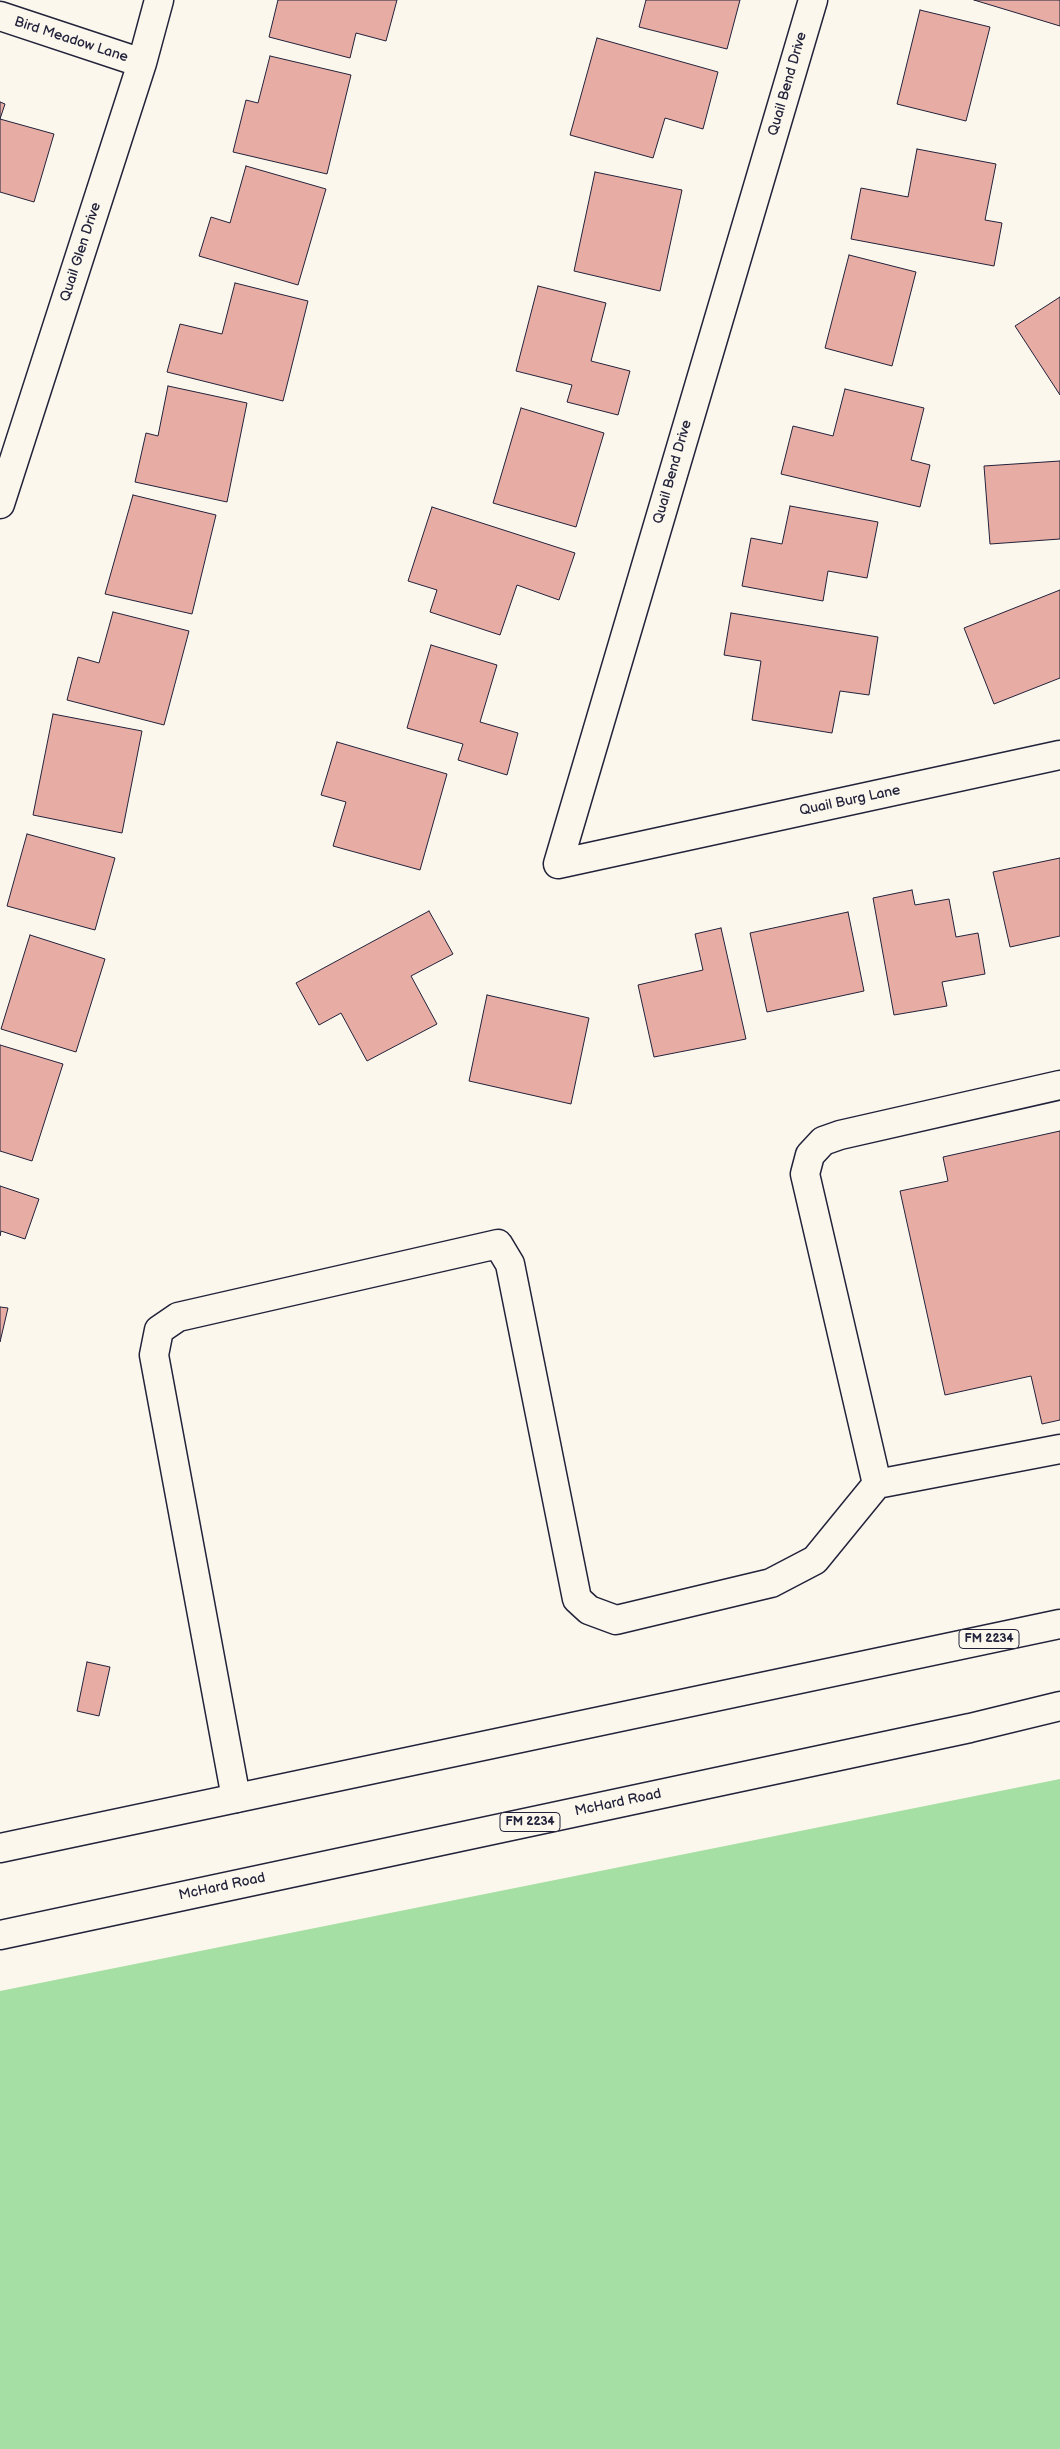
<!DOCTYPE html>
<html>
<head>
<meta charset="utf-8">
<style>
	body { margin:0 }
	canvas { display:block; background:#fbf7ec }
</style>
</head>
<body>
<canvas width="1060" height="2449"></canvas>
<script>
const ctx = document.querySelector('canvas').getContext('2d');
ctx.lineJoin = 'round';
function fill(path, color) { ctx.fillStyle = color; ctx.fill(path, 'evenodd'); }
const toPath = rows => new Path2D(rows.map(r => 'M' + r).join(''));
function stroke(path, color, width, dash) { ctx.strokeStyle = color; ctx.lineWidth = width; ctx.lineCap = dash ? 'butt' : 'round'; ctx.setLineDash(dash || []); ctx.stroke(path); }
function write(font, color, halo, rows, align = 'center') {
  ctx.font = font + ' "Balsamiq Sans",sans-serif'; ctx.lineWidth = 4.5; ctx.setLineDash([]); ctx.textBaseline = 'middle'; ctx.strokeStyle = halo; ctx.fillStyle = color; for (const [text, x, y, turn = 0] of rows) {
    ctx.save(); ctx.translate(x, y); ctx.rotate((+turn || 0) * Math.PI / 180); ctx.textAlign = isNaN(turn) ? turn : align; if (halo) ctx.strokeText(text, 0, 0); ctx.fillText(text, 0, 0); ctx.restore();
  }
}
fill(toPath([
	[1060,1779,1060,2449,0,2449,0,1991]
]), '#a5dfa4');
const building = toPath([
	[278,0,397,0,386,41,356,33,350,58,269,37,278,0],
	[646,0,740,0,727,49,639,27,646,0],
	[974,0,1060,0,1060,26,974,0],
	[920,10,990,27,966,121,897,104,920,10],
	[597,38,718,72,703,129,665,118,653,158,570,135,597,38],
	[270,56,351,75,327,174,233,152,246,100,258,103,270,56],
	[0,102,5,104,0,119,54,134,34,202,0,192,0,102],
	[917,149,996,164,985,220,1002,223,994,266,851,239,861,188,908,197,917,149],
	[246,166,326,189,298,285,199,256,211,217,230,223,246,166],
	[595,172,682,190,660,291,574,271,595,172],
	[849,255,916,272,892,366,825,348,849,255],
	[235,283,308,301,283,401,167,372,180,324,222,334,235,283],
	[538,286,606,303,591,361,630,371,618,415,567,402,572,385,516,371,538,286],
	[1060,297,1060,395,1015,326,1060,297],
	[168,386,247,403,227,502,135,482,146,433,158,436,168,386],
	[845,389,924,408,911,460,930,465,920,507,781,474,793,426,833,436,845,389],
	[521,408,604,433,576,527,493,503,521,408],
	[1060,461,1060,539,990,544,984,466,1060,461],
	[133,495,216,515,192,614,105,594,133,495],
	[790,506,878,522,867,578,828,571,823,601,742,586,751,538,782,544,790,506],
	[432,507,575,553,559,600,517,585,500,635,430,612,437,590,408,581,432,507],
	[1060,590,1060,678,994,704,964,628,1060,590],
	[113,612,189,631,164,725,67,700,78,657,99,663,113,612],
	[731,613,878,637,869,695,840,691,832,733,752,720,761,661,724,655,731,613],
	[431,645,497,665,480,722,518,733,507,775,458,760,463,744,407,728,431,645],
	[53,714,142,731,122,833,33,815,53,714],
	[337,742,447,774,420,870,333,846,346,802,321,795,337,742],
	[27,834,115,858,95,930,7,906,27,834],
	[1060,858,1060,936,1010,947,993,872,1060,858],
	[912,890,915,905,949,899,956,937,978,933,985,974,942,982,947,1006,894,1015,873,898,912,890],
	[429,911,453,954,411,976,437,1024,367,1061,341,1013,319,1025,296,983,429,911],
	[848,912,864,991,767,1012,750,933,848,912],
	[721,928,746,1039,654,1057,638,985,703,970,695,934,721,928],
	[30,935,105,959,76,1052,1,1029,30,935],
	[487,995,589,1018,571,1104,469,1081,487,995],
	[0,1045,63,1064,32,1161,0,1151,0,1045],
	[1060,1131,1060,1420,1042,1424,1031,1376,945,1395,900,1191,948,1181,943,1157,1060,1131],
	[0,1186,39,1199,25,1239,1,1231,0,1236,0,1186],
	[0,1307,8,1308,0,1342,0,1307],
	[87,1662,110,1667,99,1716,77,1711,87,1662]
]);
fill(building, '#e7ada4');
stroke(building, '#22223b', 1);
const minor = toPath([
	[813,0,558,864,1060,755],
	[0,16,142,63],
	[0,504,142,63,159,0],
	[1060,1085,840,1135,823,1141,810,1155,805,1174,877,1484,1060,1449],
	[236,1798,154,1355,159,1330,178,1317,498,1244,510,1264,577,1599,589,1610,616,1620,771,1583,815,1560,877,1484]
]);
const major = toPath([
	[0,1848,1060,1624],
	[0,1935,970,1728,1060,1706]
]);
stroke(minor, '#22223b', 31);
stroke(major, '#22223b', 31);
stroke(minor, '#fbf7ec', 28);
stroke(major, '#fbf7ec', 28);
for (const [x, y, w] of [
	[989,1639,60],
	[530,1822,60]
]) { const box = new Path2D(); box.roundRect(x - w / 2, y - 9.5, w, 19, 4); ctx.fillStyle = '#fbf7ec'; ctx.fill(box); stroke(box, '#22223b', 1); }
write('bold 12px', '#22223b', null, [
	["FM 2234",989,1639],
	["FM 2234",530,1822]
]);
write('14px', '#22223b', '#fbf7ec', [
	["Bird Meadow Lane",71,40,18],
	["Quail Bend Drive",788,84,-74],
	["Quail Glen Drive",81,252,-72],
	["Quail Bend Drive",673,472,-74],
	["Quail Burg Lane",850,801,-12],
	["McHard Road",618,1803,-12],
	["McHard Road",222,1887,-12]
]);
</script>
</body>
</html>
